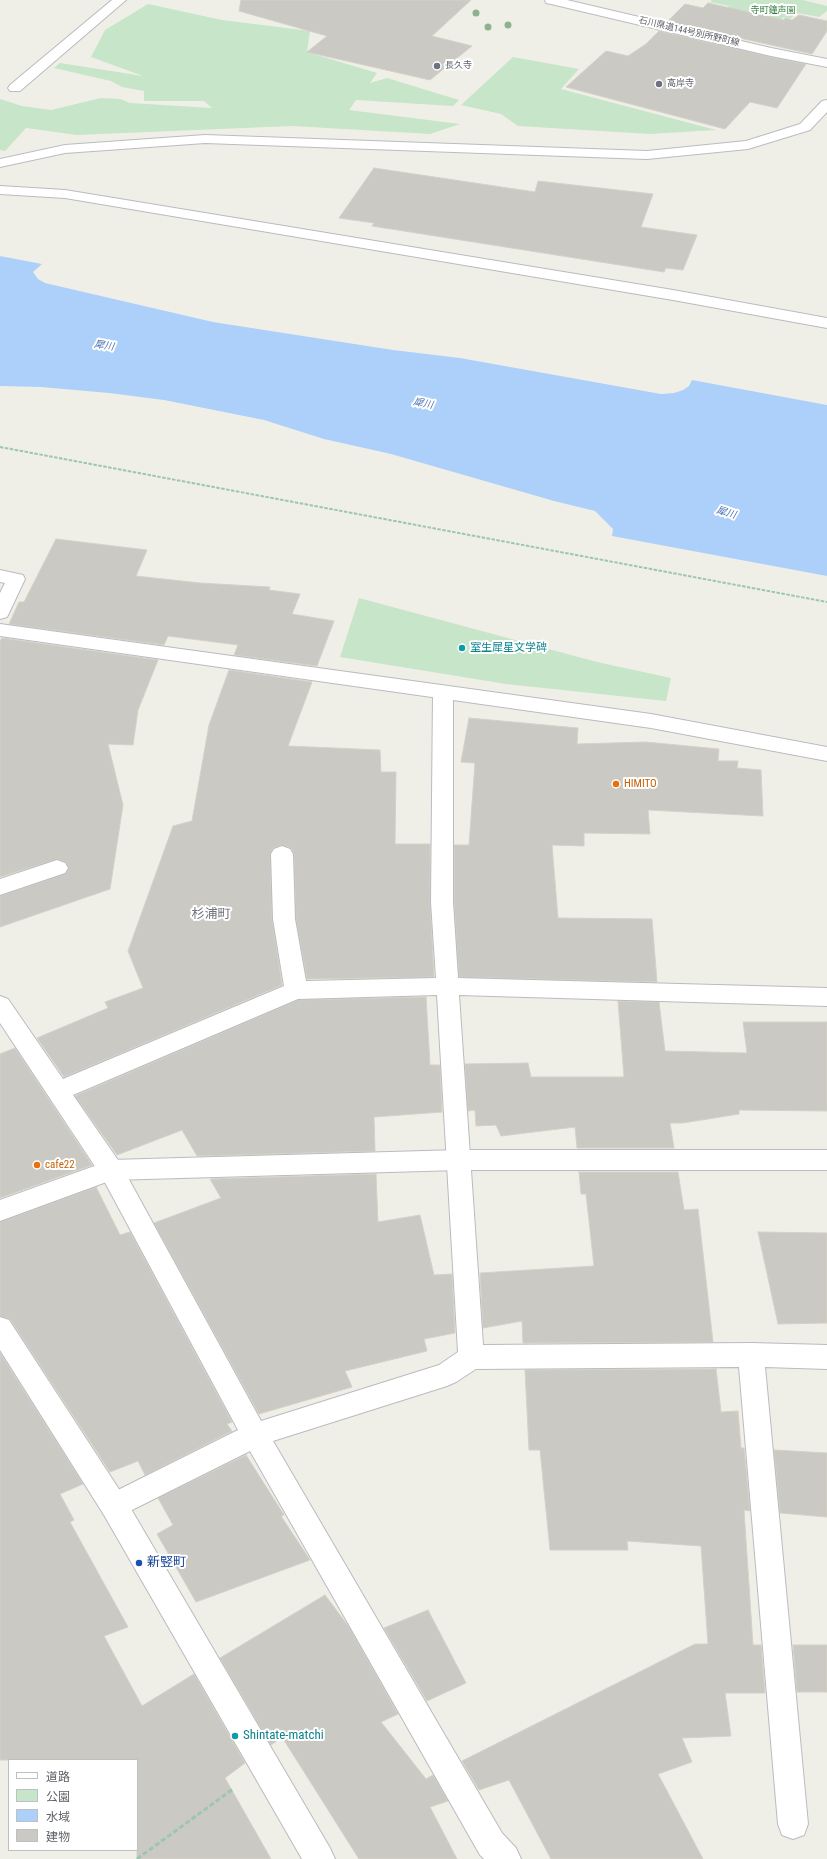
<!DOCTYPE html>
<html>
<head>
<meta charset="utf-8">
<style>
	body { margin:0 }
	#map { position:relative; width:827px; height:1859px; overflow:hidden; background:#f0efe7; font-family:"Roboto Condensed","Noto Sans JP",sans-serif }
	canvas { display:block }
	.legend { position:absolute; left:8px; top:1759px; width:130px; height:92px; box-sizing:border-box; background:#fff; border:1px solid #bfc0c2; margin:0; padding:5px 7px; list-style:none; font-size:12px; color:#5e6166 }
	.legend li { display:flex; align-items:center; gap:8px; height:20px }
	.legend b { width:20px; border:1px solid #bfc0c2 }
</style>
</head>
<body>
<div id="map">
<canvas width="827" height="1859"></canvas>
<ul class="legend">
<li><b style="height:5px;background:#fff"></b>道路</li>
<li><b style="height:11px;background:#c6e5c9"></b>公園</li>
<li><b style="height:11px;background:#add0fa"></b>水域</li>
<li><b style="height:11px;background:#cbc9c4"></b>建物</li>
</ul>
</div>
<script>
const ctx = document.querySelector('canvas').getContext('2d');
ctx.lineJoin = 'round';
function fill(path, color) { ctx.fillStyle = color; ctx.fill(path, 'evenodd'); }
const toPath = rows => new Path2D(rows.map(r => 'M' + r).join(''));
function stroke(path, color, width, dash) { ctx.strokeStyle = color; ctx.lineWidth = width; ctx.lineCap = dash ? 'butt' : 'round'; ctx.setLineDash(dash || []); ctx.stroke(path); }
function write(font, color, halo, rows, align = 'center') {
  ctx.font = font + ' "Roboto Condensed","Noto Sans JP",sans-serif'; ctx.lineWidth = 4; ctx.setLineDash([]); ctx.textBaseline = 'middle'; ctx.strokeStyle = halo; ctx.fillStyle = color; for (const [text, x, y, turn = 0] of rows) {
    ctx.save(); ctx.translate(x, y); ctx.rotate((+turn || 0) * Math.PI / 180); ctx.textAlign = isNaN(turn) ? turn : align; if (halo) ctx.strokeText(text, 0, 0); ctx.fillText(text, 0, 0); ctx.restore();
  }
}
fill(toPath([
	[712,0,803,0,827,6,827,11,819,17,797,13,790,19,784,17,776,23,725,12,729,6,710,2],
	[148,4,222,20,310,31,307,52,377,73,370,83,387,78,459,100,453,106,356,100,349,110,460,124,430,134,292,126,77,135,26,128,5,151,0,150,0,99,22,106,51,110,101,98,120,99,130,103,212,108,204,101,144,101,144,91,122,87,111,81,54,68,60,63,143,76,91,57,105,30],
	[513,57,579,69,561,89,716,130,650,134,518,126,501,114,461,105],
	[359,598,597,662,671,678,666,701,506,684,340,657]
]), '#c6e5c9');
fill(toPath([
	[0,256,42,264,33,272,38,279,45,283,213,322,393,350,460,358,661,394,674,393,683,390,689,386,692,380,827,405,827,576,612,536,613,529,595,511,554,501,391,454,324,439,264,420,164,400,109,393,41,387,0,386]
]), '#add0fa');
const building = toPath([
	[241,0,471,0,432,36,472,46,430,80,307,52,327,36,239,11,241,0],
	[708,3,784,20,785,18,792,20,799,15,827,21,827,31,812,54,667,22,685,4,703,8,708,3],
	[659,31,771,57,806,64,777,108,750,102,725,129,566,87,606,51,628,56,646,44,659,31],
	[374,168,535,192,538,181,653,194,641,227,697,235,683,270,666,268,664,272,372,226,374,223,339,218,374,168],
	[56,539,147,550,136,576,200,583,270,587,269,590,300,594,292,614,334,621,317,666,234,655,238,645,168,636,164,645,9,624,19,602,24,602,56,539],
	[2,638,158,660,138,710,133,745,108,744,123,805,110,889,0,927,0,896,65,874,69,869,66,862,57,859,0,877,0,641,2,638],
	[229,670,312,682,288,746,380,750,381,772,396,772,395,844,430,844,430,902,434,977,307,979,296,919,294,854,291,848,281,845,273,848,270,854,272,919,282,985,64,1077,37,1038,108,1008,105,1002,143,988,128,951,173,826,192,821,209,725,229,670],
	[469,718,578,728,577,744,646,742,719,749,718,761,738,761,737,768,761,770,763,816,648,810,650,834,584,833,584,846,552,845,558,918,652,919,657,982,459,977,454,902,454,845,469,845,475,763,461,762,469,718],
	[426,997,430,1065,440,1065,442,1112,374,1117,375,1151,197,1156,182,1130,117,1155,75,1096,298,1000,426,997],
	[618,1001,659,1002,665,1051,747,1053,743,1022,827,1022,827,1111,739,1110,739,1114,683,1123,670,1123,674,1148,577,1148,575,1127,501,1136,496,1125,476,1126,475,1110,468,1111,465,1064,528,1063,531,1077,624,1077,618,1001],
	[15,1048,92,1165,0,1198,0,1054,15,1048],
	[579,1172,678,1172,684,1210,698,1209,713,1342,523,1343,522,1321,483,1328,480,1273,594,1266,586,1194,581,1194,579,1172],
	[376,1174,378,1222,420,1215,434,1275,452,1274,455,1333,424,1339,427,1351,345,1371,352,1387,259,1414,154,1223,221,1198,210,1179,376,1174],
	[96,1187,120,1235,130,1232,232,1422,227,1424,232,1431,145,1475,138,1461,110,1472,10,1319,0,1316,0,1222,96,1187],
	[758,1232,827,1233,827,1323,778,1324,758,1232],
	[0,1353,83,1484,60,1494,74,1520,70,1522,128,1627,104,1636,142,1706,194,1674,245,1763,225,1778,271,1859,137,1859,137,1760,0,1760,0,1353],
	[716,1369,721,1412,738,1411,741,1448,744,1448,750,1511,744,1510,753,1645,761,1645,765,1693,725,1693,731,1736,682,1738,692,1762,658,1774,703,1859,551,1859,509,1780,479,1790,462,1761,695,1644,708,1644,701,1546,627,1541,628,1550,550,1550,540,1450,529,1450,525,1370,716,1369],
	[774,1450,827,1453,827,1517,780,1513,774,1450],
	[246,1455,284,1515,281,1516,310,1560,196,1602,157,1534,173,1525,158,1498,246,1455],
	[325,1595,349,1627,398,1714,381,1722,426,1779,433,1775,448,1801,430,1807,457,1859,359,1859,282,1737,271,1745,220,1658,325,1595],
	[428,1610,466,1683,427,1701,384,1628,428,1610],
	[793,1645,827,1645,827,1692,797,1692,793,1645]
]);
fill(building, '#cbc9c4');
stroke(building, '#d4d1c6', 1);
const lane = toPath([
	[112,0,126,0,20,91,10,91,8,88,10,85,112,0],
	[0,570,23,575,25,579,9,613,7,617,0,619,0,593,5,583,0,582,0,570],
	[443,686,450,688,453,693,453,902,458,978,827,988,827,1006,459,995,483,1345,751,1343,827,1345,827,1369,765,1367,808,1824,804,1835,793,1839,782,1835,778,1824,739,1367,476,1369,456,1382,447,1386,273,1441,502,1833,516,1848,521,1859,484,1859,480,1855,250,1451,114,1519,104,1515,100,1506,104,1497,238,1430,102,1177,0,1023,0,996,8,999,63,1079,284,986,273,919,271,854,274,849,282,846,290,849,293,854,295,919,306,981,436,978,431,902,433,693,436,688,443,686],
	[437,995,458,1352,439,1365,261,1421,120,1163,73,1095,298,999,437,995],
	[57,860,65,863,68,868,65,873,0,895,0,879,57,860]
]);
const street = toPath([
	[0,186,65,190,673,290,827,318,827,328,673,300,65,198,0,194,0,186],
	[0,624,651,714,827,747,827,761,651,728,0,636,0,624],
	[459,1150,827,1150,827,1170,459,1170,112,1180,0,1221,0,1200,111,1160,459,1150],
	[0,1317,9,1320,124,1497,330,1848,335,1859,302,1859,104,1515,0,1350,0,1317]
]);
const secondary = toPath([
	[545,0,567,0,771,48,827,59,827,67,771,56,551,4,546,3,545,0],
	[827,100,827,112,810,130,748,149,647,159,205,143,65,153,0,167,0,159,65,145,205,135,647,151,746,141,800,124,822,101,827,100]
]);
stroke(lane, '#b9bbc0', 2);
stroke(street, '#b9bbc0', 2);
stroke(secondary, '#babcc1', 2);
stroke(toPath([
	[0,447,827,602]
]), '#9ec6ae', 2, [3.5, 1.5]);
stroke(toPath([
	[137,1859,233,1789]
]), '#9ec6ae', 3, [5, 2.5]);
fill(lane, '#fff');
fill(street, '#fff');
fill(secondary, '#fff');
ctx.fillStyle = '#8cb28e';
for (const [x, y] of [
	[476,13],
	[508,25],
	[488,27]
]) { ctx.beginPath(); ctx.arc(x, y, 3.5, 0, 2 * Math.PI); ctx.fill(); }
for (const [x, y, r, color] of [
	[437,66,4,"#6b7280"],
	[659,84,4,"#6b7280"],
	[462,648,4,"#0f9aa8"],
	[616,784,4,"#e8710a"],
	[37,1165,4,"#e8710a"],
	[139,1563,4,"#1a4fb4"],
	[235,1736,4,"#0f9aa8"]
]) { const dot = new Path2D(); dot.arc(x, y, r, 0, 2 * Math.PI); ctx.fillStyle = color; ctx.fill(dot); stroke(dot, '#fff', 1.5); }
write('9px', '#3a8145', '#fff', [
	["寺町鐘声園",773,11]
]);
write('9px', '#5e6166', '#fff', [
	["石川県道144号別所野町線",689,32,13]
]);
write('9px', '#5b616d', '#fff', [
	["長久寺",445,66],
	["高岸寺",667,84]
], 'left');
write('italic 10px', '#4d74b4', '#fff', [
	["犀川",104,346,9],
	["犀川",423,404,11],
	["犀川",726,513,16]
]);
write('11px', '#0d838f', '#fff', [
	["室生犀星文学碑",470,648]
], 'left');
write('11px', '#c56008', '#fff', [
	["HIMITO",624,784],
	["cafe22",45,1165]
], 'left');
write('13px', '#6f7378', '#fff', [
	["杉浦町",211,915]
]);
write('13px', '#164399', '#fff', [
	["新竪町",147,1563]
], 'left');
write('13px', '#0d838f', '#fff', [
	["Shintate-matchi",243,1736]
], 'left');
</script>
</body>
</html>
